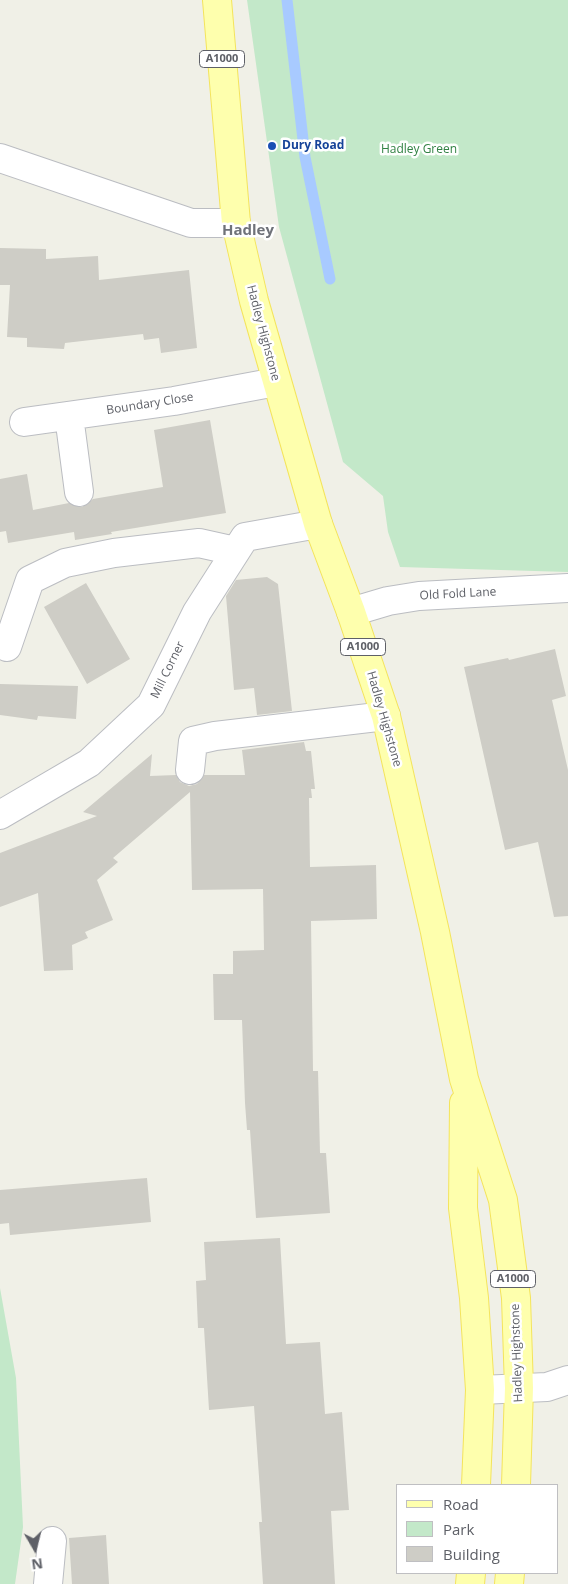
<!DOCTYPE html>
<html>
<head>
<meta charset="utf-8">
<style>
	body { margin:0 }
	#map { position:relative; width:568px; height:1584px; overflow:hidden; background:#f0f0e7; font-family:"Open Sans",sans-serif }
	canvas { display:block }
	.legend { position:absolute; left:396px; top:1484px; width:162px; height:90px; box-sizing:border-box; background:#fff; border:1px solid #bfbfc2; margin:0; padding:6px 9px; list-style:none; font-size:15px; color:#5e6067 }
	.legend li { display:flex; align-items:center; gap:10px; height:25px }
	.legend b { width:25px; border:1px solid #bfbfc2 }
	.north { position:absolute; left:10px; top:1524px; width:50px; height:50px; -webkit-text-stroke:4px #fff; paint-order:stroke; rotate:172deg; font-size:14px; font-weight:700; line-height:20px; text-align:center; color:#5e6067 }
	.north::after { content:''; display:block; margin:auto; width:18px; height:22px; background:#5e6067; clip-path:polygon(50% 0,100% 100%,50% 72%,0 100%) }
</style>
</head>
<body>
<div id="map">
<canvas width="568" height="1584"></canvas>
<ul class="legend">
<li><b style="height:6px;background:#feffad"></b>Road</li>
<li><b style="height:14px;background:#c3e8c9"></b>Park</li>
<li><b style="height:14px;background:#cecdc6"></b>Building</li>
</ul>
<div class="north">N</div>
</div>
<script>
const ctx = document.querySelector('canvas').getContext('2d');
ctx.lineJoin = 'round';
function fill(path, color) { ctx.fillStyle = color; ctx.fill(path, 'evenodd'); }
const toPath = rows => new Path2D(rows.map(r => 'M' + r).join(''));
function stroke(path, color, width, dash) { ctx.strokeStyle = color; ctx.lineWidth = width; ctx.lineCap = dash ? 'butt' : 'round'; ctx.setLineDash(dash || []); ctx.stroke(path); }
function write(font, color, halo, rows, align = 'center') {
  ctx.font = font + ' "Open Sans",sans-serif'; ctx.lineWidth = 5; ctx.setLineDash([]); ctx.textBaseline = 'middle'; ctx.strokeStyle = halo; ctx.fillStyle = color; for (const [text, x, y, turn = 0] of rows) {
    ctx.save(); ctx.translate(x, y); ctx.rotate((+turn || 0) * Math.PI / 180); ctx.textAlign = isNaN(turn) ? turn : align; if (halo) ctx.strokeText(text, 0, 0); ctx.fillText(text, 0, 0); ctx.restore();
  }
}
fill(toPath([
	[247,0,568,0,568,572,400,567,388,532,383,496,343,462,279,227],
	[0,1288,16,1378,23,1527,15,1584,0,1584]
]), '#c3e8c9');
stroke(toPath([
	[287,0,305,157,330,279]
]), '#a8caff', 11);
fill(toPath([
	[0,248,46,249,46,259,98,256,99,280,189,270,197,348,161,353,159,338,144,340,143,334,65,343,64,349,27,347,27,338,7,337,10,285,0,285],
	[210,420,226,513,111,532,112,534,75,540,74,532,8,543,6,531,0,532,0,479,27,474,33,510,69,503,82,507,93,499,163,487,154,430],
	[267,577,278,584,292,711,257,715,254,688,234,690,226,596,236,580],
	[86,583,130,659,87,684,44,607],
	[555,649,566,696,552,700,568,770,568,916,554,917,538,842,505,850,464,667,508,658,509,660],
	[0,684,78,686,76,719,38,716,37,720,0,715],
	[304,742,306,751,311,751,315,789,311,789,312,798,309,798,310,867,376,865,377,919,311,921,313,1071,318,1071,320,1153,326,1153,330,1213,256,1218,250,1130,247,1130,245,1103,242,1020,214,1020,213,974,233,974,233,951,264,950,263,889,192,890,190,792,113,858,118,862,97,880,113,920,85,932,88,938,72,945,73,970,44,971,38,893,0,907,0,853,97,816,83,812,152,754,150,776,176,775,180,782,189,786,197,784,204,775,245,775,242,750],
	[147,1178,151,1222,10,1235,9,1223,0,1224,0,1190],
	[280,1238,286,1344,320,1342,325,1414,342,1412,349,1510,331,1511,335,1584,263,1584,259,1522,262,1522,260,1491,254,1406,209,1410,204,1328,198,1328,196,1281,206,1280,204,1242],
	[106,1535,109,1584,72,1584,69,1538]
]), '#cecdc6');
const minor = toPath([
	[0,158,191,223,236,223],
	[69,416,79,492],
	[24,422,174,401,276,382],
	[351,612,388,601,419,596,568,588],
	[7,647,30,580,65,563,114,553,199,543,235,551],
	[190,770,193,741,215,736,386,716],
	[0,815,89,763,151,705,197,612,245,537,318,524],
	[480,1390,547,1387,568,1380],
	[48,1584,52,1541]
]);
const major = toPath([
	[217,0,236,223,254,301,318,524,351,612,386,716,435,932,464,1079,503,1200,516,1298,519,1388,516,1485],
	[464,1103,463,1208,474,1298,480,1390,476,1485],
	[470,1584,471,1573],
	[509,1584,510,1573]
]);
stroke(minor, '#bbbdc2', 30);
stroke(major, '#f4e45c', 30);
stroke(minor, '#fff', 28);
stroke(major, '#feffad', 28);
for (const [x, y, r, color] of [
	[272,146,5,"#1a4fb4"]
]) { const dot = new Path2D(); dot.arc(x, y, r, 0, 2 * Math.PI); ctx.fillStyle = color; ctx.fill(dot); stroke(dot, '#fff', 2); }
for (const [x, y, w] of [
	[222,59,45],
	[363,647,45],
	[513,1279,45]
]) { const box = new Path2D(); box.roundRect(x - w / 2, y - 8.5, w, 17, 4); ctx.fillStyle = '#fff'; ctx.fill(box); stroke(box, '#5e6067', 1); }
write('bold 11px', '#5e6067', null, [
	["A1000",222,59],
	["A1000",363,647],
	["A1000",513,1279]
]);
write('bold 12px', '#164399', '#fff', [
	["Dury Road",282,146]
], 'left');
write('12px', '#328244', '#fff', [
	["Hadley Green",419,150]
]);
write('12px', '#5e6067', '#fff', [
	["Hadley Highstone",263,333,75],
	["Boundary Close",150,404,-9],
	["Old Fold Lane",458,594,-3],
	["Mill Corner",168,670,-64],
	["Hadley Highstone",384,719,74],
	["Hadley Highstone",517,1353,-92]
]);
write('bold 15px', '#6f7279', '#fff', [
	["Hadley",248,231]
]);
</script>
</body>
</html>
